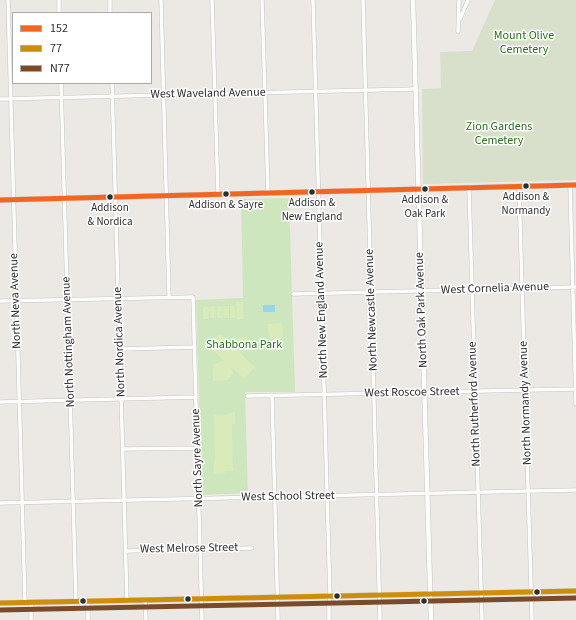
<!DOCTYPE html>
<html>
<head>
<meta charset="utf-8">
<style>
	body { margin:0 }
	#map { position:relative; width:576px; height:620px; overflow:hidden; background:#ece8e4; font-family:"Source Sans 3",sans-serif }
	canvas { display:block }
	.legend { position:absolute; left:12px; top:12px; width:140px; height:72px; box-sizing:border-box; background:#fff; border:1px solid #ababab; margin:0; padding:5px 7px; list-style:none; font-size:12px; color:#2e2e2e }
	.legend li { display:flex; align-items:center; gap:8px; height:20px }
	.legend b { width:20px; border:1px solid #ababab }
</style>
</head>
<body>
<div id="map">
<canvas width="576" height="620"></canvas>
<ul class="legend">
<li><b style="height:5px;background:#f26522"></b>152</li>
<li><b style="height:5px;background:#cf8e09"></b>77</li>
<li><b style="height:5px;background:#7a4b2a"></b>N77</li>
</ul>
</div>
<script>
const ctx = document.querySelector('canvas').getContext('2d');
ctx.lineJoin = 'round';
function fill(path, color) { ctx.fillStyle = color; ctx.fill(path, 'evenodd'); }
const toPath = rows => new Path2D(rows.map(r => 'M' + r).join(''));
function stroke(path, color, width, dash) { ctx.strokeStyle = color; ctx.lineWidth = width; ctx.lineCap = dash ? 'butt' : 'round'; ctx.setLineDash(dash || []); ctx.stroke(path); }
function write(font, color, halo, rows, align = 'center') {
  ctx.font = font + ' "Source Sans 3",sans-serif'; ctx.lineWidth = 3; ctx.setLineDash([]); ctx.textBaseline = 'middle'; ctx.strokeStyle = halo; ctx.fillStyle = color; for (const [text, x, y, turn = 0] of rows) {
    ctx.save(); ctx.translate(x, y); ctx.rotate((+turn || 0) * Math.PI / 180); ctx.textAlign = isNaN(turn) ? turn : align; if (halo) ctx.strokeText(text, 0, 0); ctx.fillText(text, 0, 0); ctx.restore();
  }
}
fill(toPath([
	[289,198,295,392,245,392,248,493,202,495,196,300,243,298,241,199]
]), '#cee6be');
fill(toPath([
	[495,0,576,0,576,180,423,184,422,89,441,88,440,52,472,51]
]), '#d8e0cc');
fill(toPath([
	[236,302,243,302,244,319,237,319],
	[215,306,216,318,210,318,210,307],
	[217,306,222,306,222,318,217,318],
	[223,306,229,306,229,318,224,318],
	[230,306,235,306,236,318,230,318],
	[203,307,209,307,209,319,203,319],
	[282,323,283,337,276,341,270,338,268,332,268,324],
	[220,334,233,346,236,339,247,336,247,349,239,352,255,367,244,379,231,367,233,374,228,380,213,381,213,365,218,362,224,361,209,346],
	[235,412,235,423,232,425,233,471,225,471,225,473,214,474,214,460,215,460,214,415,224,415]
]), '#d9eabb');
fill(toPath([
	[263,305,275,305,275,312,263,312]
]), '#99d6ec');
const street = toPath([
	[8,0,25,603],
	[59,0,59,13],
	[110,0,110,13],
	[161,0,169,297],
	[212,0,218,194],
	[262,0,268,193],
	[313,0,330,597,329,602,329,620],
	[363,0,380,620],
	[460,19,468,0],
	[458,32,459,0],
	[61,83,76,602],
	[112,83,127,601],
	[0,99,415,89],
	[570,185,576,404],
	[519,187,532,620],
	[469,188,482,620],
	[293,294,576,287],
	[0,301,193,297,202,620],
	[120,349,195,347],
	[272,395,278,620],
	[247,396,576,389],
	[0,402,196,397],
	[123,449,198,448],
	[0,503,576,490],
	[126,551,252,548],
	[145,600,146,620],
	[88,601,88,620],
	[31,602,31,620]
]);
const secondary = toPath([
	[413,0,431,620],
	[0,200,576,185],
	[0,603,576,591]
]);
stroke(street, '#c5c4c5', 4.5);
stroke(secondary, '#c5c4c5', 5.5);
stroke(street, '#fcfcfb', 3.5);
stroke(secondary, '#fcfcfb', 4.5);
stroke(toPath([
	[0,200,576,185]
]), '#f26522', 5);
stroke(toPath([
	[0,603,576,591]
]), '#cf8e09', 5);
stroke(toPath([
	[0,610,576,598]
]), '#7a4b2a', 5);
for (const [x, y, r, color] of [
	[526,186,3.5,"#2e2e2e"],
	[425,189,3.5,"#2e2e2e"],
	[312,192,3.5,"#2e2e2e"],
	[226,194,3.5,"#2e2e2e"],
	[110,197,3.5,"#2e2e2e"],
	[537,592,3.5,"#2e2e2e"],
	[337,596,3.5,"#2e2e2e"],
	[188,599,3.5,"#2e2e2e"],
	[83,601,3.5,"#2e2e2e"],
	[424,601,3.5,"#2e2e2e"]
]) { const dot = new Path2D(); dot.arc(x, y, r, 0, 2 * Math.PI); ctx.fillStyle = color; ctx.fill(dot); stroke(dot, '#fff', 1.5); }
write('11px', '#2e2e2e', '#fff', [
	["Addison &",526,198],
	["Normandy",526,212],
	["Addison &",425,201],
	["Oak Park",425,215],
	["Addison &",312,204],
	["New England",312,218],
	["Addison & Sayre",226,206],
	["Addison",110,209],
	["& Nordica",110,223]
]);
write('12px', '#2c6e1b', '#fff', [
	["Mount Olive",524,36],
	["Cemetery",524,50],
	["Zion Gardens",499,127],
	["Cemetery",499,141],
	["Shabbona Park",244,345]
]);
write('12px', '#2e2e2e', '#fff', [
	["West Waveland Avenue",208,94,-1],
	["West Cornelia Avenue",495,289,-2],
	["North Neva Avenue",16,301,-92],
	["North New England Avenue",322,310,-92],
	["North Newcastle Avenue",372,310,-92],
	["North Oak Park Avenue",422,310,-92],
	["North Nottingham Avenue",69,342,-92],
	["North Nordica Avenue",120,342,-92],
	["West Roscoe Street",412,393,-1],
	["North Normandy Avenue",526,403,-92],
	["North Rutherford Avenue",475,404,-92],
	["North Sayre Avenue",198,458,-92],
	["West School Street",288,497,-1],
	["West Melrose Street",189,549,-1]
]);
</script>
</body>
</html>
